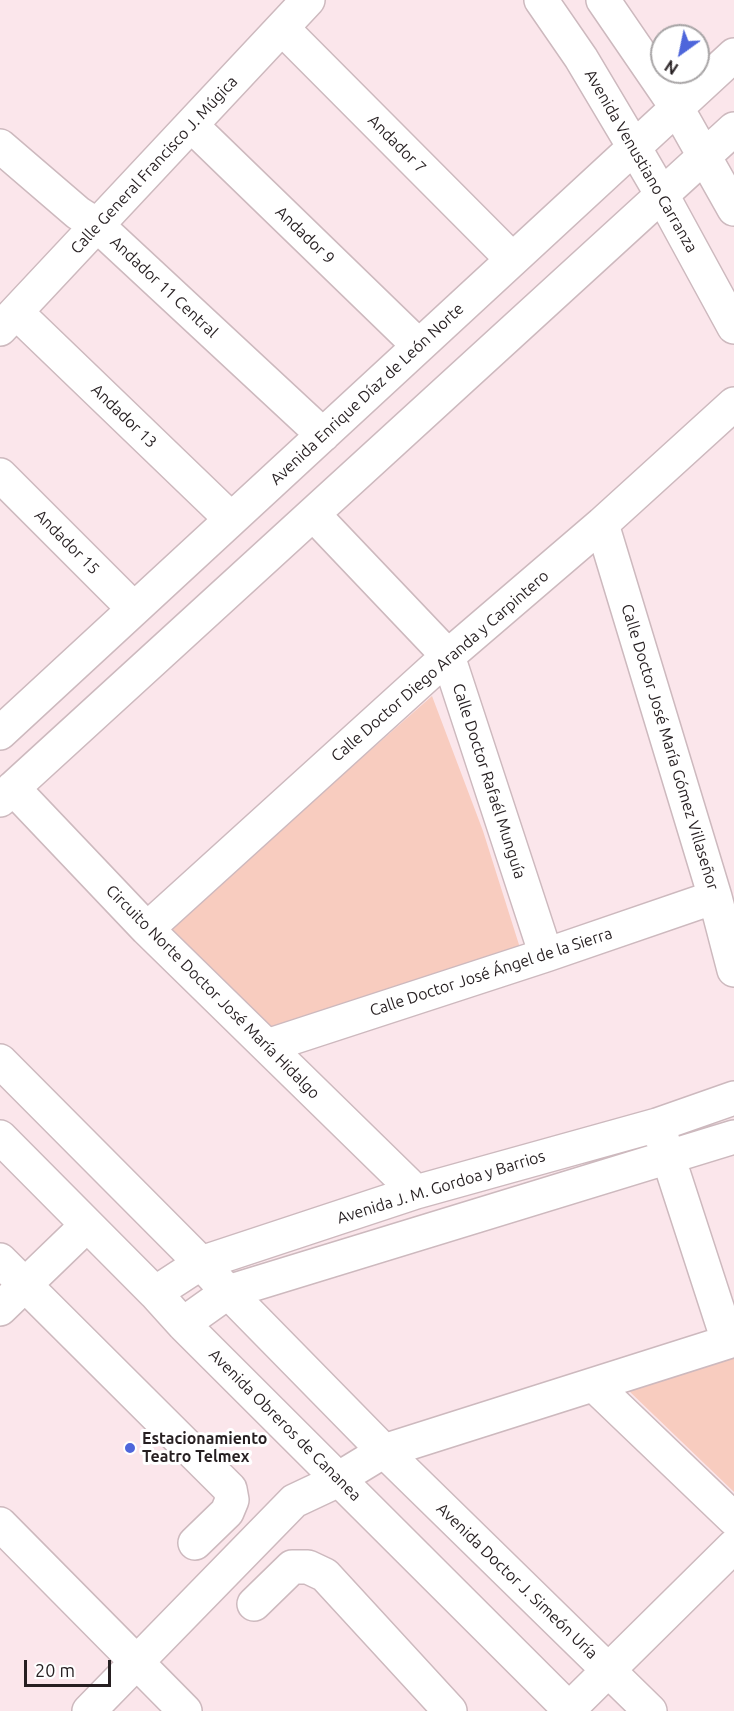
<!DOCTYPE html>
<html>
<head>
<meta charset="utf-8">
<style>
	body { margin:0 }
	#map { position:relative; width:734px; height:1711px; overflow:hidden; background:#fbe6eb; font-family:Ubuntu,sans-serif }
	canvas { display:block }
	.north { position:absolute; left:650px; top:24px; width:60px; height:60px; box-sizing:border-box; background:#fff; border:2px solid #a8a5a6; border-radius:50%; rotate:213deg; font-size:16px; font-weight:700; line-height:24px; text-align:center; color:#261f21 }
	.north::after { content:''; display:block; margin:auto; width:21px; height:27px; background:#4e66db; clip-path:polygon(50% 0,100% 100%,50% 72%,0 100%) }
	.scale { position:absolute; left:24px; top:1660px; width:87px; height:27px; box-sizing:border-box; border:3px solid #261f21; border-top:0; padding-left:8px; font-size:18px; line-height:21px; white-space:nowrap; color:#261f21; -webkit-text-stroke:4px #fff; paint-order:stroke }
</style>
</head>
<body>
<div id="map">
<canvas width="734" height="1711"></canvas>
<div class="north">N</div>
<div class="scale">20 m</div>
</div>
<script>
const ctx = document.querySelector('canvas').getContext('2d');
ctx.lineJoin = 'round';
function fill(path, color) { ctx.fillStyle = color; ctx.fill(path, 'evenodd'); }
const toPath = rows => new Path2D(rows.map(r => 'M' + r).join(''));
function stroke(path, color, width, dash) { ctx.strokeStyle = color; ctx.lineWidth = width; ctx.lineCap = dash ? 'butt' : 'round'; ctx.setLineDash(dash || []); ctx.stroke(path); }
function write(font, color, halo, rows, align = 'center') {
  ctx.font = font + ' Ubuntu,sans-serif'; ctx.lineWidth = 6; ctx.setLineDash([]); ctx.textBaseline = 'middle'; ctx.strokeStyle = halo; ctx.fillStyle = color; for (const [text, x, y, turn = 0] of rows) {
    ctx.save(); ctx.translate(x, y); ctx.rotate((+turn || 0) * Math.PI / 180); ctx.textAlign = isNaN(turn) ? turn : align; if (halo) ctx.strokeText(text, 0, 0); ctx.fillText(text, 0, 0); ctx.restore();
  }
}
fill(toPath([
	[432,696,483,831,521,951,266,1037,162,934],
	[734,1358,734,1492,629,1391]
]), '#f8ccbf');
const minor = toPath([
	[541,0,581,58,634,147,662,195,734,327],
	[603,0,677,108,734,209],
	[282,28,512,259],
	[191,125,419,346],
	[0,146,78,213,97,225,323,435],
	[16,312,231,519],
	[0,329,308,0],
	[0,475,134,609],
	[313,514,448,656,546,955],
	[602,524,715,897,734,970],
	[0,733,734,55],
	[13,788,147,929,416,1192],
	[0,800,734,129],
	[147,929,448,656,602,524,734,404],
	[267,1046,546,955,715,897],
	[0,1061,201,1263,228,1292,384,1451,650,1711],
	[0,1137,155,1293,183,1324,571,1711],
	[662,1138,728,1341],
	[0,1260,230,1489,232,1500,227,1512,195,1543],
	[155,1293,201,1263,416,1192,657,1125,734,1098],
	[0,1309,87,1225],
	[183,1324,228,1292,734,1137],
	[594,1385,734,1519],
	[0,1524,185,1711],
	[254,1604,292,1567,308,1567,325,1575,450,1711],
	[89,1711,294,1501,328,1485,384,1451,734,1340],
	[567,1711,734,1546]
]);
stroke(minor, '#cdb9be', 36);
stroke(minor, '#fff', 33);
for (const [x, y, r, color] of [
	[130,1448,6,"#4e66db"]
]) { const dot = new Path2D(); dot.arc(x, y, r, 0, 2 * Math.PI); ctx.fillStyle = color; ctx.fill(dot); stroke(dot, '#fff', 2); }
write('16px', '#261f21', '#fff', [
	["Andador 7",397,144,45],
	["Avenida Venustiano Carranza",641,161,60],
	["Calle General Francisco J. Múgica",154,165,-47],
	["Andador 9",305,235,44],
	["Andador 11 Central",164,287,43],
	["Avenida Enrique Díaz de León Norte",367,394,-43],
	["Andador 13",124,416,44],
	["Andador 15",67,542,45],
	["Calle Doctor Diego Aranda y Carpintero",440,666,-41],
	["Calle Doctor José María Gómez Villaseñor",670,747,73],
	["Calle Doctor Rafaél Munguía",489,781,72],
	["Calle Doctor José Ángel de la Sierra",491,972,-18],
	["Circuito Norte Doctor José María Hidalgo",213,992,45],
	["Avenida J. M. Gordoa y Barrios",441,1187,-17],
	["Avenida Obreros de Cananea",285,1425,45],
	["Avenida Doctor J. Simeón Uría",517,1581,44]
]);
write('bold 16px', '#261f21', '#fff', [
	["Estacionamiento",142,1439],
	["Teatro Telmex",142,1457]
], 'left');
</script>
</body>
</html>
